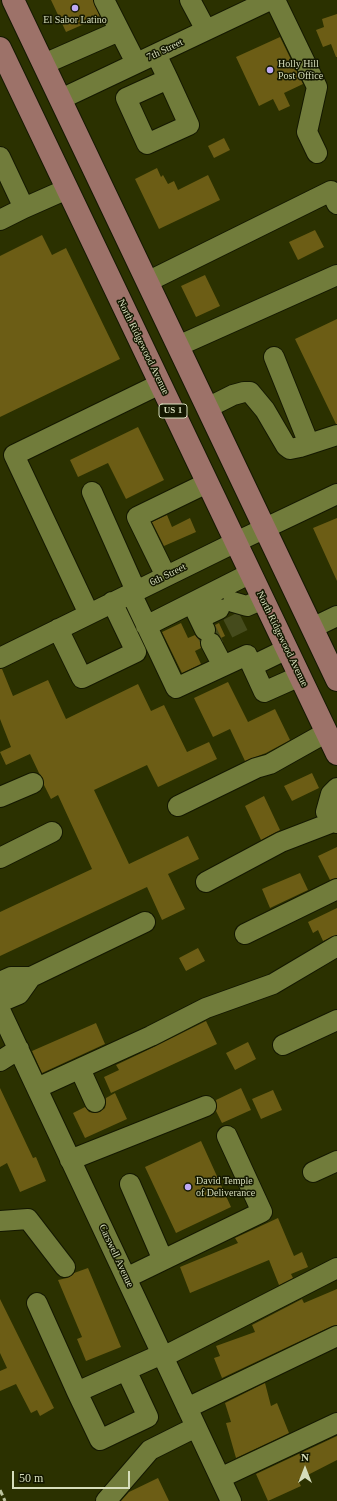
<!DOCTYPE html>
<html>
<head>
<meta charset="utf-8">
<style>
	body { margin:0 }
	#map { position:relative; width:337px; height:1501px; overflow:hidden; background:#2b3100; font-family:Georgia,serif }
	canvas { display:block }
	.north { position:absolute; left:285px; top:1449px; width:40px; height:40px; -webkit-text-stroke:3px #141800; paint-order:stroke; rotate:0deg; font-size:11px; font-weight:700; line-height:16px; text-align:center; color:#d6ddbb }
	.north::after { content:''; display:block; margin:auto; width:14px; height:18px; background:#d6ddbb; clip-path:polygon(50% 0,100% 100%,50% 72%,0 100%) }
	.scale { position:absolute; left:12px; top:1471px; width:118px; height:18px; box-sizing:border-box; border:2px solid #d6ddbb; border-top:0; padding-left:5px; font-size:12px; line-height:14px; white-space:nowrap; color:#d6ddbb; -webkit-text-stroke:3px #141800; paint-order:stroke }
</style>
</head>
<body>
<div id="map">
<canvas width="337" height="1501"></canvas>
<div class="north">N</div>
<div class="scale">50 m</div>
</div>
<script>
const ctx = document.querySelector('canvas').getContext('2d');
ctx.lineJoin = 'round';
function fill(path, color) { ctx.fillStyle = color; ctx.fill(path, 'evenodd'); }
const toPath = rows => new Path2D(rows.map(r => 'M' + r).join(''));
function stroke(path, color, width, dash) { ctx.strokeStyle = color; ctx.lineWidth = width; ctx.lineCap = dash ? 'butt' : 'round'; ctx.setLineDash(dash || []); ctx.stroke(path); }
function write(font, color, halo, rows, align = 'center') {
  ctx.font = font + ' Georgia,serif'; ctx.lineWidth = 3; ctx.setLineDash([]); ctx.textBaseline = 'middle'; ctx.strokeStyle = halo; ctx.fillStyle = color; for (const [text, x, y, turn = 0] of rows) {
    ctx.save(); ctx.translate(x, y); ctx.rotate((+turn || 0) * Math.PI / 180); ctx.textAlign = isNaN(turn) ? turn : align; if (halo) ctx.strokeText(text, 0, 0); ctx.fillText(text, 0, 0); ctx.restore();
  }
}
fill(toPath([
	[51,0,93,0,100,17,66,32],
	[337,14,337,57,336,57,331,44,323,47,316,30,324,27,322,19],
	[280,37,303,84,284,93,290,106,279,111,273,99,259,106,236,57],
	[224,138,230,150,214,158,208,146],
	[157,168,161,177,163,175,168,184,174,181,178,190,208,175,220,200,159,229,135,179],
	[315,230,324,247,298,260,289,242],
	[42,235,52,255,66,248,120,359,0,417,0,256],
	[205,275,220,306,196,317,181,286],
	[337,319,337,424,336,424,295,339],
	[138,427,164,480,126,499,108,463,78,477,70,460],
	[167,515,172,527,190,518,196,532,164,546,152,522],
	[337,518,337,581,313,528],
	[181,623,188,638,195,635,200,640,201,648,195,651,201,664,182,673,162,632],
	[219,623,225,636,221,638,216,633,215,625],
	[0,669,2,669,13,696,48,680,66,719,138,684,151,711,164,705,187,752,209,742,217,759,158,787,147,765,94,790,129,864,188,836,199,859,168,874,185,909,162,920,147,887,0,956,0,912,92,869,58,795,51,799,44,785,43,778,39,773,30,754,6,765,0,752,11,747,0,719],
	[228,682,248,722,275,709,290,740,266,753,245,761,230,729,213,737,194,698],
	[312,773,319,788,292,801,284,786],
	[264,796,280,830,261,840,245,806],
	[337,847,337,878,330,880,318,856],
	[300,873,308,890,270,908,262,889],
	[337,908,337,935,323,941,318,930,313,933,308,922],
	[198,948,205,961,186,971,179,958],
	[206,1021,217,1044,111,1093,104,1077,119,1070,116,1065,156,1046],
	[96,1023,105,1044,42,1073,32,1051],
	[248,1042,256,1059,235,1070,226,1053],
	[0,1088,33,1158,36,1157,46,1181,20,1192,7,1163,0,1167],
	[241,1088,251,1110,222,1123,216,1111,217,1107,216,1100],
	[273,1090,282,1110,261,1119,252,1099],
	[115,1093,127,1119,85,1138,73,1113,85,1107,89,1112,94,1113,100,1112,105,1108,106,1103,106,1098],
	[201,1141,231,1207,176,1233,145,1167],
	[278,1218,294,1256,302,1252,308,1267,291,1274,293,1278,279,1285,269,1260,190,1293,180,1267,238,1243,235,1238],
	[88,1268,121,1347,86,1361,77,1339,82,1337,58,1280,67,1278,74,1273],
	[337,1289,337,1325,332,1326,222,1378,214,1358,220,1356,216,1346,255,1332,252,1325,302,1299,304,1303],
	[0,1299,54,1408,40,1416,37,1410,31,1413,16,1384,0,1391,0,1371,7,1368,0,1353],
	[265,1383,271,1406,277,1403,289,1433,236,1458,226,1423,231,1422,225,1403],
	[337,1436,337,1460,298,1480,301,1486,268,1501,256,1474],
	[158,1478,169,1501,121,1501,129,1492]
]), '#6c5d15');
stroke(toPath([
	[205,630,209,638,243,621]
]), '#454b1c', 20, [20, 10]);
const minor = toPath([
	[104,0,136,63],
	[190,0,206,30],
	[275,0,317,87,307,132,317,153],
	[156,54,168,79,189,125,147,144,126,98,168,79],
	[44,64,119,31],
	[61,99,270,0],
	[0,157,24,208,67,189],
	[0,220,24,208],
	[147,282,331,191,337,204],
	[178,346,337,275],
	[274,357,309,444],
	[207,408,233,395,244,392,250,392,265,410,286,446,290,449,300,447,337,435],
	[92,492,136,591],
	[166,576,137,517,207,483],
	[131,593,176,688,247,655,264,692,300,676],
	[233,602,247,606,263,599],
	[192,603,205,630],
	[89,614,14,455,160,384],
	[200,618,219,609],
	[146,626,251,573],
	[312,628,337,616],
	[58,629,82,678,136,652,112,602],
	[211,643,223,666],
	[0,658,236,542,337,494],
	[252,666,287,649],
	[0,797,33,783],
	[178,806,256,768,270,764,327,732],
	[333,822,326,812,331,794,337,788],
	[0,858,52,832],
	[206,882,281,842,333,822,337,823],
	[245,934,337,889],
	[31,977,145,922],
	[0,982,11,977,31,977,19,994,0,1002],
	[0,1010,231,1501],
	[283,1045,337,1020],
	[0,1061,19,1049],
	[80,1069,95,1102],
	[37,1088,151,1036,206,1008,273,984,337,946],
	[70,1160,206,1106],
	[313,1172,337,1161],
	[130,1184,163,1260],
	[0,1221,28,1219,65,1267],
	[126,1278,262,1212,227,1136],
	[37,1303,77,1392,162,1354],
	[163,1357,337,1268],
	[77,1392,100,1440,148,1417,126,1370],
	[187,1408,337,1336],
	[220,1478,337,1423],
	[106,1501,150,1450,196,1427]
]);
const major = toPath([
	[13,0,337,680],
	[0,48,337,754]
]);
stroke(minor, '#141800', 22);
stroke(major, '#141800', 24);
stroke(minor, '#717c3b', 20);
stroke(major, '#9d7269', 22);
stroke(toPath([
	[0,1490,5,1501]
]), '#bcc39e', 3, [6, 3]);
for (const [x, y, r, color] of [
	[75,8,4,"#bea9f4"],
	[270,70,4,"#bea9f4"],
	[188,1187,4,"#bea9f4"]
]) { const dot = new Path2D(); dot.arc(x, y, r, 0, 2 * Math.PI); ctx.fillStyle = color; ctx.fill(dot); stroke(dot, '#141800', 1.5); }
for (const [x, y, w] of [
	[173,411,28]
]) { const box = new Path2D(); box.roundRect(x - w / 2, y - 7, w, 14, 3); ctx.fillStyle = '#141800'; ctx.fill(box); stroke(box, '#d6ddbb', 1); }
write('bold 9px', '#d6ddbb', null, [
	["US 1",173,411]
]);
write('10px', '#d6ddbb', '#141800', [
	["El Sabor Latino",75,20,"center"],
	["Holly Hill",278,64],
	["Post Office",278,76],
	["David Temple",196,1181],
	["of Deliverance",196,1193]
], 'left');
write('10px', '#d6ddbb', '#141800', [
	["7th Street",165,50,-25],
	["North Ridgewood Avenue",143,347,64],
	["6th Street",168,575,-26],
	["North Ridgewood Avenue",282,639,64],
	["Carswell Avenue",116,1256,65]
]);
</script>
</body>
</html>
